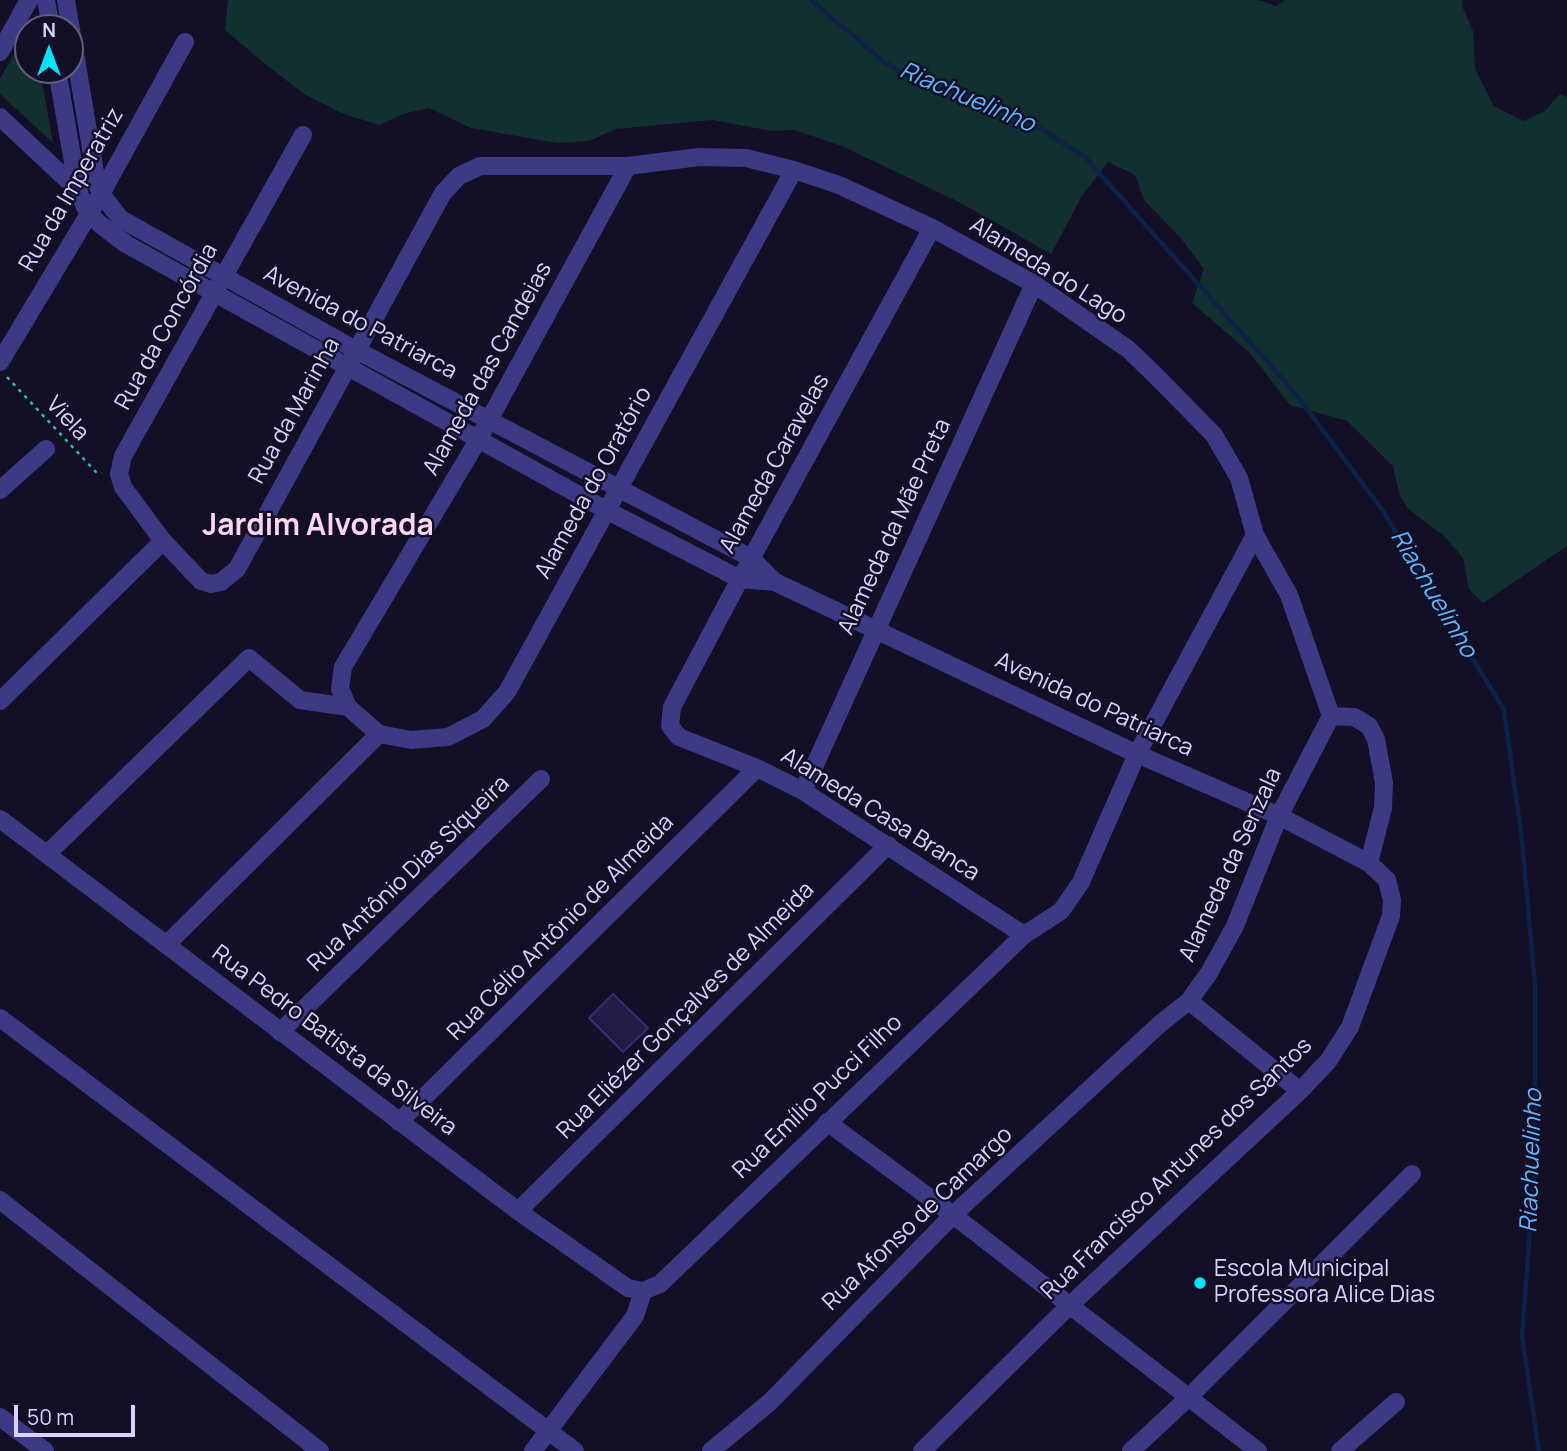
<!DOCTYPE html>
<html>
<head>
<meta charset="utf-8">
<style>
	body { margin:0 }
	#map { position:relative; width:1567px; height:1451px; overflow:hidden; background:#130f26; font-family:Manrope,sans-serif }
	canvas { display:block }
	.north { position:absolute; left:14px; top:14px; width:70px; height:70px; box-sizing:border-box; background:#130f26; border:2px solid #625e7d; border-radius:50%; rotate:0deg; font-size:19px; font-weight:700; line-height:28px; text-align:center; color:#d9d4ff }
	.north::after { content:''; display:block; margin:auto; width:24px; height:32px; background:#00e5ff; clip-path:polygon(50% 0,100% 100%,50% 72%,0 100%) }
	.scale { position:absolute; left:14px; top:1405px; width:121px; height:32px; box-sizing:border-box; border:4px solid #d9d4ff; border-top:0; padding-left:9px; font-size:21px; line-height:24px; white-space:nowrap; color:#d9d4ff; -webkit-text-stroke:5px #130f26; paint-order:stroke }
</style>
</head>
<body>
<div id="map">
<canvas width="1567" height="1451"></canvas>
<div class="north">N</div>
<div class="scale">50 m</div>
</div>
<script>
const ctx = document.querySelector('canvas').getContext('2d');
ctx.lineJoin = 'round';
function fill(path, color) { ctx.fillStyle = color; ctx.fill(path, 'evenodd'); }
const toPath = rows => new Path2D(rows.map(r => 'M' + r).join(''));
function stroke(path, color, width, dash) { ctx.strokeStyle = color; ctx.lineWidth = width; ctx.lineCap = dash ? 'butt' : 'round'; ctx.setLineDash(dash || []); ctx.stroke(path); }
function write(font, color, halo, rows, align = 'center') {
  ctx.font = font + ' Manrope,sans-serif'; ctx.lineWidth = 5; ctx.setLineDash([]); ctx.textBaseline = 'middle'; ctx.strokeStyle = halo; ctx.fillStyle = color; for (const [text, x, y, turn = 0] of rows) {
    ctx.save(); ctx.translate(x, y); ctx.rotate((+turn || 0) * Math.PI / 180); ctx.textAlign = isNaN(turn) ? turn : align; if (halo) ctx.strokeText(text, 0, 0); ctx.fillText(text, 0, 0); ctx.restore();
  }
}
fill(toPath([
	[228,0,1258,0,1276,6,1285,0,1462,0,1462,6,1473,31,1475,68,1494,106,1523,121,1545,111,1560,94,1567,97,1567,546,1483,603,1469,589,1463,558,1444,536,1408,509,1399,493,1393,466,1347,421,1290,405,1250,353,1192,303,1204,269,1180,237,1144,200,1135,175,1108,162,1082,196,1051,254,959,202,842,146,795,130,772,131,712,120,616,129,589,141,557,143,471,128,429,108,403,114,379,125,341,113,304,94,264,63,225,30],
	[28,28,28,70,40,70,53,143,0,94,0,79]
]), '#12302f');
stroke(toPath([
	[811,0,884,62,909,77,931,86,972,96,1021,116,1085,157,1296,394,1383,511,1504,710,1522,840,1535,986,1535,1164,1522,1336,1539,1451]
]), '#0c2248', 4.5);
const building = toPath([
	[613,994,648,1028,623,1052,589,1018,613,994]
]);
fill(building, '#241b47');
stroke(building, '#3b2d73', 2);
stroke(toPath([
	[7,377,96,472,102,473]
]), '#2fb8b0', 2.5, [3.5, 5]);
stroke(toPath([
	[46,0,51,28],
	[66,0,97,184,101,194,121,219,356,350,751,558,775,582,1137,754,1279,816,1369,863,1387,880,1392,900,1391,916,1350,1027,1329,1060,1300,1091,1069,1306,922,1451],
	[0,52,29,0],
	[57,70,78,191,88,213,101,225,126,244,606,510,740,579,775,582],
	[0,117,79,191],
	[303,135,123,456,119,474,123,487,163,541,201,581,211,584,221,582,237,569,443,193,459,176,480,166,628,166,699,157,746,158,794,170,839,185,932,228,1034,284,1128,349,1155,375,1214,435,1239,478,1255,535,1289,595,1331,716],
	[932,228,740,579,672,707,670,726,679,737,757,768,803,791,1024,935],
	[0,362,101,194,185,42],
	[0,490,46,449],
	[0,701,163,541],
	[1331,716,1354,717,1369,726,1376,739,1384,783,1383,808,1369,863],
	[379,734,411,740,448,737,483,719,507,692,794,170],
	[379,734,348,707,340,689,343,667,478,440,628,166],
	[803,791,1034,284],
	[0,819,518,1211,628,1288,643,1291],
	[47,854,249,658,300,700,348,707],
	[167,944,379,734],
	[1189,1001,1300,1091],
	[0,1018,575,1451],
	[280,1032,541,779],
	[399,1122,757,768],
	[827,1122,953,1215,1258,1451],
	[0,1200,320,1451],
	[518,1211,888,845],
	[643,1291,660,1284,1024,935,1061,911,1081,882,1137,754,1255,535],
	[0,1417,45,1451],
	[533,1451,635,1316,643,1291],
	[711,1451,770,1402,953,1215,1161,1023,1189,1001,1209,973,1235,926,1279,816,1331,716],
	[1131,1451,1188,1398,1412,1174],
	[1340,1451,1396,1402]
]), '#3d3a85', 18);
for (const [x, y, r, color] of [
	[1200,1283,7,"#00e5ff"]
]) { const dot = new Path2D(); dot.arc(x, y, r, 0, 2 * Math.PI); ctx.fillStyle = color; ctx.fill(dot); stroke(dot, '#130f26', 2.5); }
write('23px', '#d9d4ff', '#130f26', [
	["Rua da Imperatriz",72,190,-60],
	["Alameda do Lago",1048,271,32],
	["Avenida do Patriarca",360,323,28],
	["Rua da Concórdia",167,327,-61],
	["Alameda das Candeias",488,369,-61],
	["Rua da Marinha",295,411,-61],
	["Viela",67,419,47],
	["Alameda Caravelas",775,464,-61],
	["Alameda do Oratório",594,483,-61],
	["Alameda da Mãe Preta",895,527,-65],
	["Avenida do Patriarca",1094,705,25],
	["Alameda Casa Branca",880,815,32],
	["Alameda da Senzala",1231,865,-65],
	["Rua Antônio Dias Siqueira",409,874,-44],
	["Rua Célio Antônio de Almeida",561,928,-45],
	["Rua Eliézer Gonçalves de Almeida",686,1011,-45],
	["Rua Pedro Batista da Silveira",334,1041,37],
	["Rua Emílio Pucci Filho",818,1097,-44],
	["Rua Francisco Antunes dos Santos",1177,1169,-44],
	["Rua Afonso de Camargo",918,1219,-44]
]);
write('23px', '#d9d4ff', '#130f26', [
	["Escola Municipal",1214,1270],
	["Professora Alice Dias",1214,1296]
], 'left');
write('italic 24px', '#62b6ff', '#130f26', [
	["Riachuelinho",967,98,23],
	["Riachuelinho",1433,594,59],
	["Riachuelinho",1532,1161,-88]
]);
write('bold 30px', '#ffd6f0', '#130f26', [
	["Jardim Alvorada",318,527]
]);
</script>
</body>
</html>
